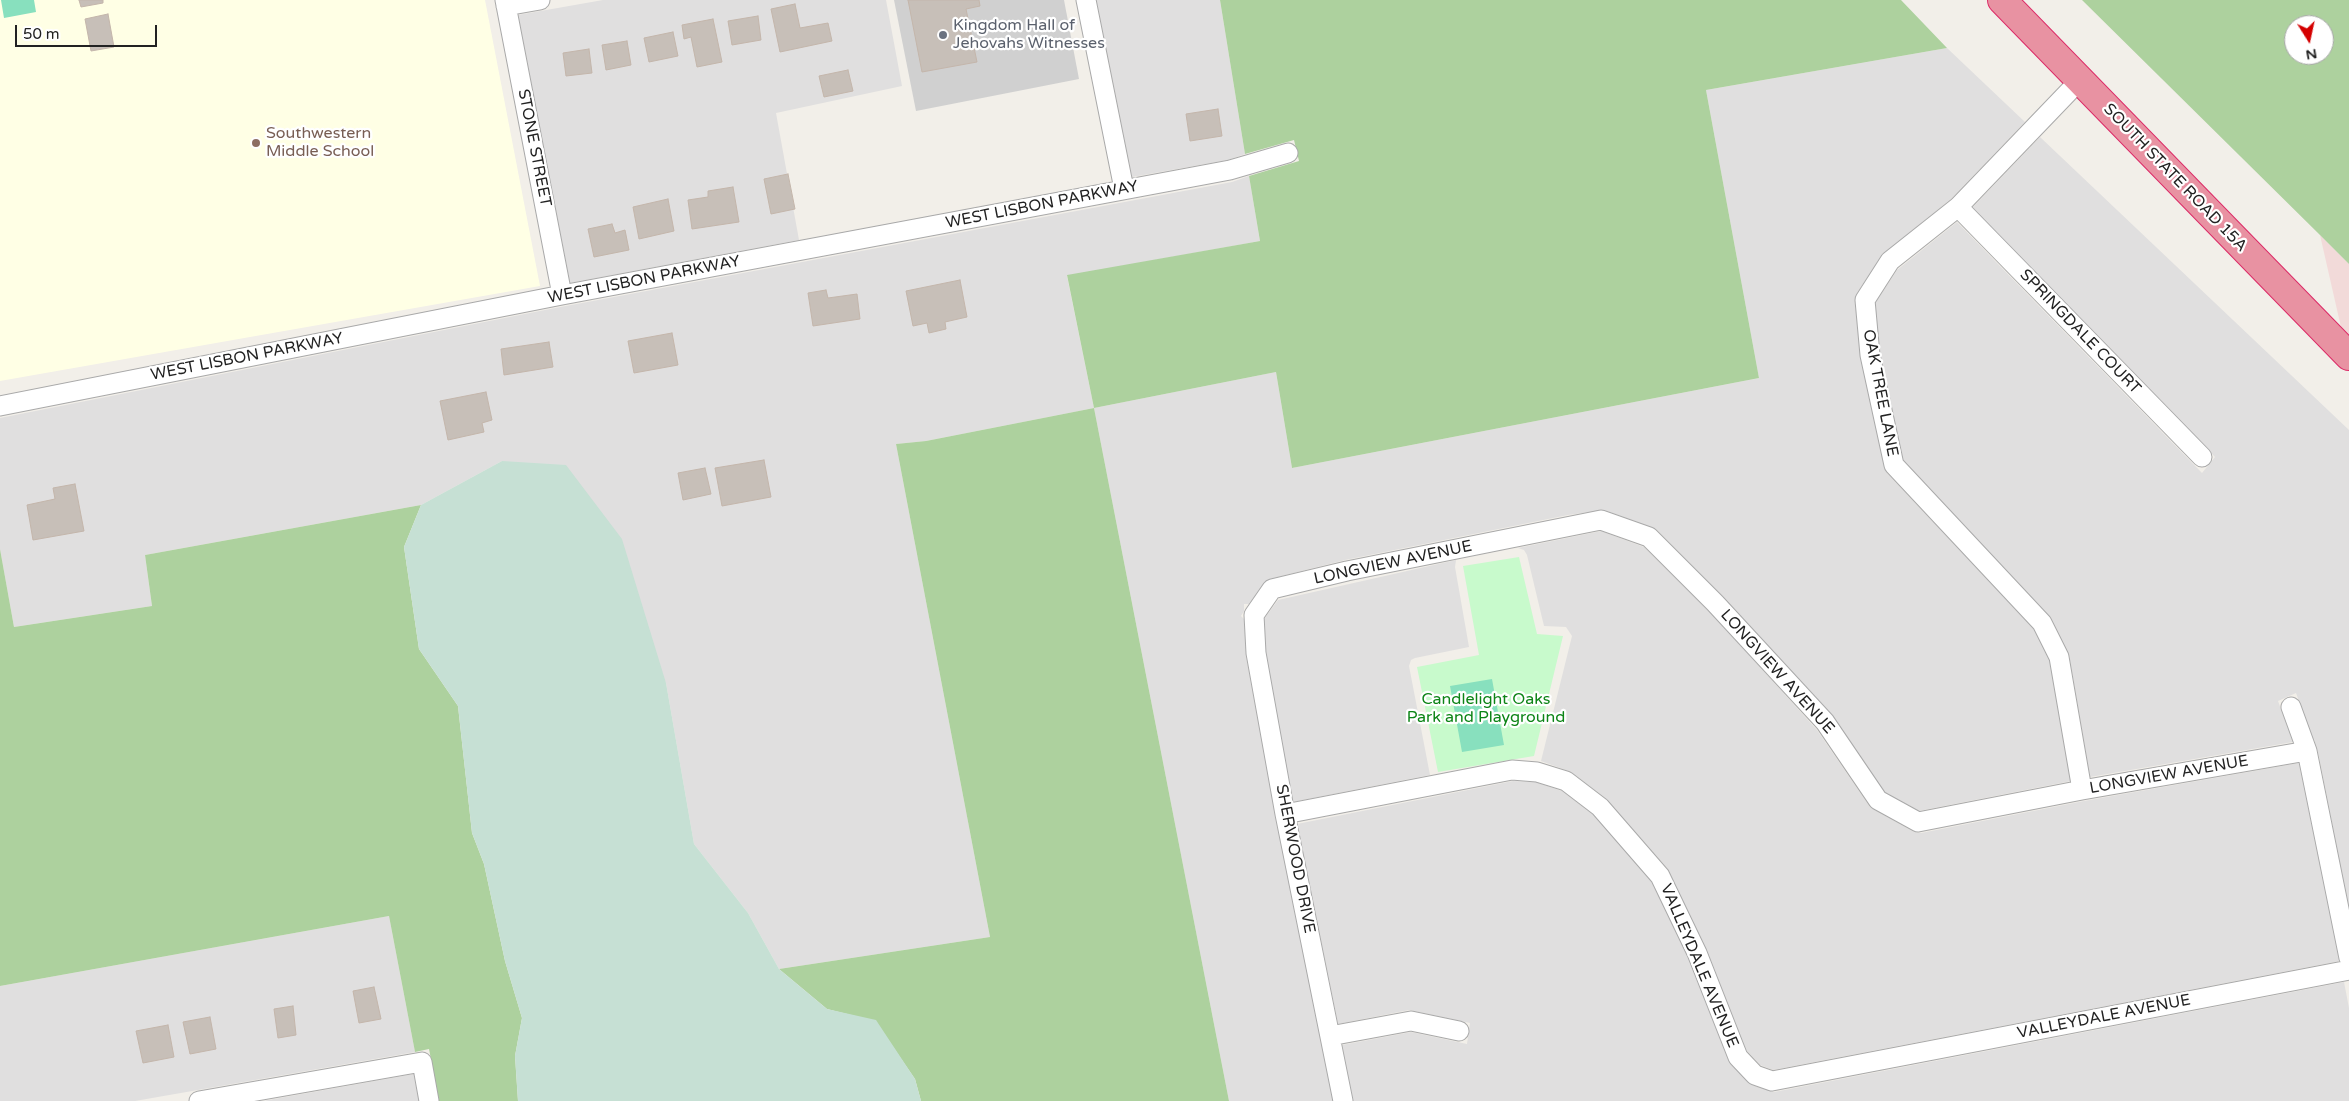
<!DOCTYPE html>
<html>
<head>
<meta charset="utf-8">
<style>
	body { margin:0 }
	#map { position:relative; width:2349px; height:1101px; overflow:hidden; background:#f2efe9; font-family:"Varela Round",sans-serif }
	canvas { display:block }
	.north { position:absolute; left:2284px; top:15px; width:50px; height:50px; box-sizing:border-box; background:#fff; border:1px solid #a7a7a7; border-radius:50%; rotate:170deg; font-size:14px; font-weight:700; line-height:20px; text-align:center; color:#222 }
	.north::after { content:''; display:block; margin:auto; width:18px; height:22px; background:#d40000; clip-path:polygon(50% 0,100% 100%,50% 72%,0 100%) }
	.scale { position:absolute; left:15px; top:25px; width:142px; height:22px; box-sizing:border-box; border:2px solid #222; border-top:0; padding-left:6px; font-size:15px; line-height:18px; white-space:nowrap; color:#222; -webkit-text-stroke:4px #fff; paint-order:stroke }
</style>
</head>
<body>
<div id="map">
<canvas width="2349" height="1101"></canvas>
<div class="north">N</div>
<div class="scale">50 m</div>
</div>
<script>
const ctx = document.querySelector('canvas').getContext('2d');
ctx.lineJoin = 'round';
function fill(path, color) { ctx.fillStyle = color; ctx.fill(path, 'evenodd'); }
const toPath = rows => new Path2D(rows.map(r => 'M' + r).join(''));
function stroke(path, color, width, dash) { ctx.strokeStyle = color; ctx.lineWidth = width; ctx.lineCap = dash ? 'butt' : 'round'; ctx.setLineDash(dash || []); ctx.stroke(path); }
function write(font, color, halo, rows, align = 'center') {
  ctx.font = font + ' "Varela Round",sans-serif'; ctx.lineWidth = 4.5; ctx.setLineDash([]); ctx.textBaseline = 'middle'; ctx.strokeStyle = halo; ctx.fillStyle = color; for (const [text, x, y, turn = 0] of rows) {
    ctx.save(); ctx.translate(x, y); ctx.rotate((+turn || 0) * Math.PI / 180); ctx.textAlign = isNaN(turn) ? turn : align; if (halo) ctx.strokeText(text, 0, 0); ctx.fillText(text, 0, 0); ctx.restore();
  }
}
fill(toPath([
	[603,0,886,0,902,86,776,113,799,240,570,283,518,15],
	[1096,0,1220,0,1245,154,1228,160,1132,177],
	[1947,48,2025,122,1951,199,1882,255,1857,293,1855,300,1861,358,1887,473,2035,630,2050,661,2071,781,1919,811,1884,792,1831,715,1721,595,1656,529,1604,510,1568,515,1345,560,1270,579,1265,582,1249,604,1244,604,1244,611,1241,616,1245,620,1246,655,1278,827,1333,1101,1229,1101,1094,408,926,441,896,444,990,937,779,969,748,913,694,844,666,683,502,461,421,505,145,555,152,606,14,627,0,549,0,418,555,308,1232,182,1249,176,1260,241,1067,276,1094,408,1276,372,1292,468,1759,378,1706,90],
	[2040,137,2349,430,2349,910,2319,757,2314,739,2313,739,2296,693,2278,701,2293,742,2090,777,2069,655,2051,618,1903,460,1880,353,1875,303,1897,270,1957,222,2202,473,2215,457,1972,208],
	[1601,531,1644,547,1709,611,1817,730,1870,807,1914,832,1921,833,2084,801,2299,763,2340,961,1773,1070,1760,1065,1746,1050,1705,948,1667,868,1605,798,1571,772,1541,761,1572,636,1566,627,1544,626,1527,555,1524,550,1518,548],
	[1456,560,1455,567,1469,647,1415,658,1411,660,1409,666,1430,775,1293,802,1265,652,1264,619,1278,600],
	[1513,781,1536,782,1562,791,1594,815,1653,882,1688,957,1729,1061,1752,1085,1774,1092,2344,982,2349,1008,2349,1101,1353,1101,1342,1045,1411,1032,1467,1044,1470,1023,1409,1010,1338,1024,1297,824],
	[389,916,415,1052,135,1101,0,1101,0,986],
	[414,1074,419,1101,263,1101]
]), '#e0dfdf');
fill(toPath([
	[2320,235,2349,264,2349,342,2343,336]
]), '#f2dad9');
fill(toPath([
	[0,0,485,0,540,286,0,381]
]), '#ffffe5');
fill(toPath([
	[894,0,1064,0,1079,79,916,111]
]), '#d0d0d0');
fill(toPath([
	[1220,0,1901,0,1947,48,1706,90,1759,378,1292,468,1276,372,1094,408,1229,1101,921,1101,915,1079,875,1021,827,1009,779,969,990,937,896,444,926,441,1094,408,1067,275,1260,241,1249,176,1299,161,1294,140,1245,154],
	[2082,0,2349,0,2349,264,2320,235],
	[2294,25,2324,25,2324,55,2294,55],
	[421,505,404,547,419,649,458,706,472,833,484,864,505,961,522,1018,515,1056,518,1101,439,1101,429,1049,415,1052,389,916,0,986,0,549,14,627,152,606,145,555]
]), '#add19e');
fill(toPath([
	[502,461,566,465,622,539,666,683,694,844,748,913,779,969,827,1009,876,1020,915,1079,921,1101,518,1101,515,1056,522,1018,505,961,484,864,472,833,458,706,419,649,404,547,421,505]
]), '#c6e0d4');
fill(toPath([
	[1519,557,1537,634,1563,636,1534,756,1438,772,1417,667,1479,655,1463,566]
]), '#c8facc');
fill(toPath([
	[1,0,34,0,36,12,4,18],
	[1492,679,1504,745,1462,752,1450,686]
]), '#88e0be');
const building = toPath([
	[79,0,103,0,103,3,81,7,79,0],
	[908,0,979,0,980,6,966,9,977,62,922,72,908,0],
	[795,4,800,28,828,23,832,41,780,52,771,9,795,4],
	[108,14,114,47,91,51,85,19,108,14],
	[758,16,761,40,732,45,728,21,758,16],
	[713,19,722,62,697,67,691,37,684,39,682,25,713,19],
	[673,32,678,56,649,62,644,38,673,32],
	[627,41,631,65,606,70,602,45,627,41],
	[589,49,592,73,566,76,563,53,589,49],
	[848,70,853,91,824,97,819,76,848,70],
	[1218,109,1222,136,1190,141,1186,114,1218,109],
	[788,174,795,209,771,214,764,179,788,174],
	[733,187,739,222,692,229,688,200,708,197,708,191,733,187],
	[668,199,674,231,639,239,633,207,668,199],
	[612,224,615,233,625,230,629,250,594,257,588,229,612,224],
	[960,280,967,317,945,322,946,329,929,333,927,323,913,326,906,291,960,280],
	[826,290,828,298,857,294,860,319,813,326,808,293,826,290],
	[672,333,678,365,634,373,628,341,672,333],
	[549,342,553,367,504,375,501,349,549,342],
	[486,392,492,420,482,423,484,432,448,440,440,401,486,392],
	[764,460,771,497,722,506,715,468,764,460],
	[705,468,711,494,683,500,678,473,705,468],
	[75,484,84,531,33,540,27,505,55,499,53,488,75,484],
	[374,987,381,1019,359,1023,353,991,374,987],
	[293,1006,296,1035,278,1038,274,1009,293,1006],
	[210,1017,216,1049,190,1054,183,1022,210,1017],
	[168,1025,174,1057,143,1063,136,1031,168,1025]
]);
fill(building, '#c7bfb8');
stroke(building, '#c4b6ab', 1);
const street = toPath([
	[505,0,562,295],
	[1086,0,1124,189],
	[506,6,540,0],
	[2080,80,1958,207,1890,261,1865,300,1870,355,1894,465,2042,623,2059,657,2082,790],
	[1958,207,2202,457],
	[0,406,562,295,1230,170,1288,153],
	[2291,707,2307,751,2349,958],
	[1285,814,1512,770,1537,772,1566,781,1600,807,1660,876,1697,953,1738,1057,1755,1075,1772,1081,2349,970],
	[1330,1036,1411,1021,1459,1031],
	[199,1101,422,1062,429,1101],
	[1343,1101,1285,814,1256,653,1254,615,1272,589,1347,571,1601,520,1649,537,1715,603,1825,722,1878,800,1918,822,2082,790,2307,751]
]);
const highway = toPath([
	[2002,0,2349,356]
]);
stroke(street, '#a9a9a9', 21);
stroke(highway, '#dc2a67', 30);
stroke(street, '#fff', 19);
stroke(highway, '#e892a2', 28);
for (const [x, y, r, color] of [
	[943,35,5,"#6b7280"],
	[256,143,5,"#8d6e63"]
]) { const dot = new Path2D(); dot.arc(x, y, r, 0, 2 * Math.PI); ctx.fillStyle = color; ctx.fill(dot); stroke(dot, '#fff', 2); }
write('16px', '#5b616d', '#fff', [
	["Kingdom Hall of",953,26],
	["Jehovahs Witnesses",953,44]
], 'left');
write('16px', '#785e54', '#fff', [
	["Southwestern",266,134],
	["Middle School",266,152]
], 'left');
write('16px', '#222', '#fff', [
	["STONE STREET",534,148,79],
	["SOUTH STATE ROAD 15A",2175,178,46],
	["WEST LISBON PARKWAY",1042,205,-11],
	["WEST LISBON PARKWAY",644,280,-11],
	["SPRINGDALE COURT",2080,332,46],
	["WEST LISBON PARKWAY",247,357,-11],
	["OAK TREE LANE",1880,393,79],
	["LONGVIEW AVENUE",1393,563,-12],
	["LONGVIEW AVENUE",1777,672,48],
	["LONGVIEW AVENUE",2169,775,-10],
	["SHERWOOD DRIVE",1295,859,79],
	["VALLEYDALE AVENUE",1699,966,67],
	["VALLEYDALE AVENUE",2104,1017,-11]
]);
write('16px', '#0c8416', '#fff', [
	["Candlelight Oaks",1486,700],
	["Park and Playground",1486,718]
]);
</script>
</body>
</html>
